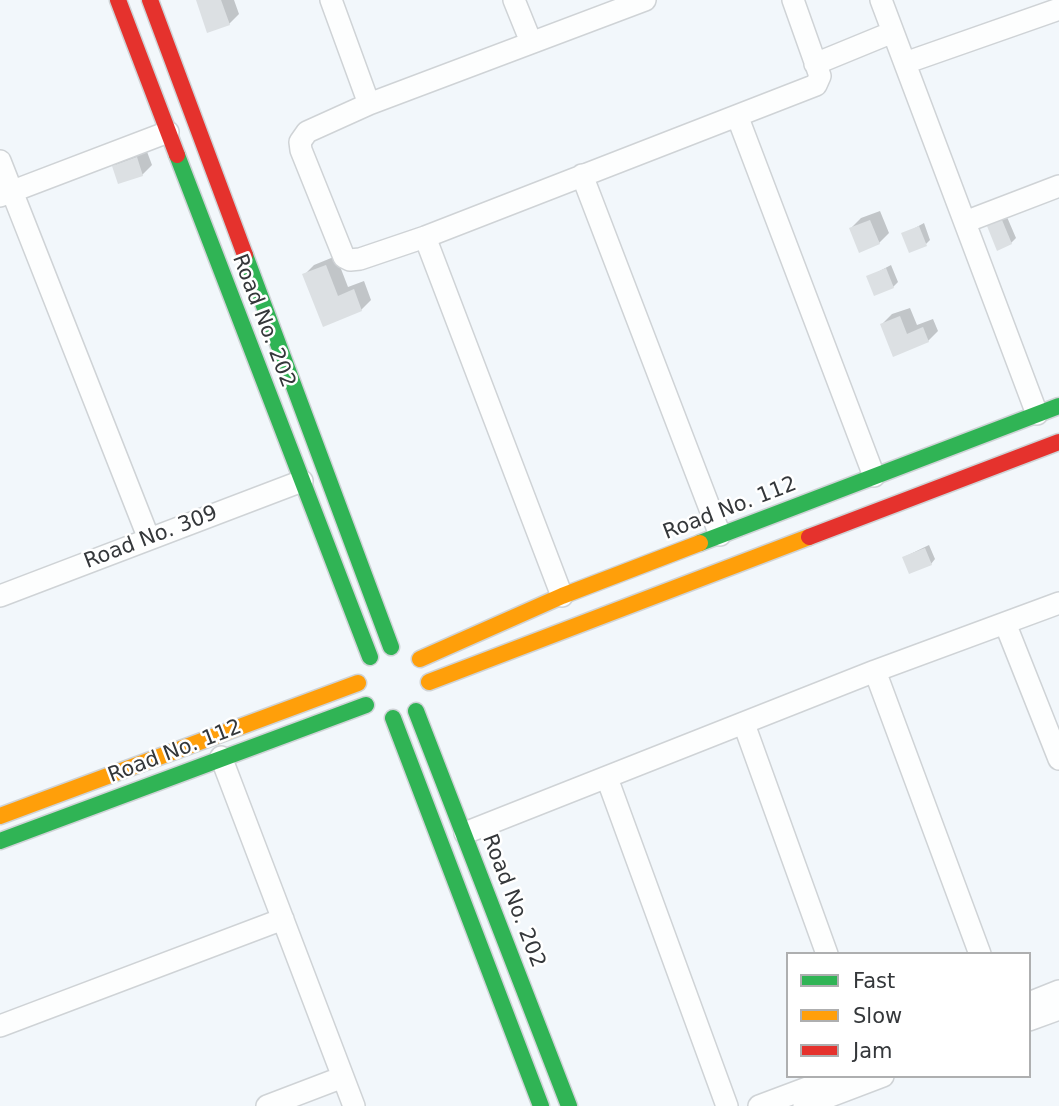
<!DOCTYPE html>
<html>
<head>
<meta charset="utf-8">
<style>
	body { margin:0 }
	#map { position:relative; width:1059px; height:1106px; overflow:hidden; background:#f2f7fb; font-family:"DejaVu Sans",sans-serif }
	canvas { display:block }
	.legend { position:absolute; left:786px; top:952px; width:245px; height:126px; box-sizing:border-box; background:#fff; border:2px solid #aeafb0; margin:0; padding:9px 12px; list-style:none; font-size:21px; color:#34373a }
	.legend li { display:flex; align-items:center; gap:14px; height:35px }
	.legend b { width:35px; border:2px solid #aeafb0 }
</style>
</head>
<body>
<div id="map">
<canvas width="1059" height="1106"></canvas>
<ul class="legend">
<li><b style="height:9px;background:#30b455"></b>Fast</li>
<li><b style="height:9px;background:#ff9f0a"></b>Slow</li>
<li><b style="height:9px;background:#e5322d"></b>Jam</li>
</ul>
</div>
<script>
const ctx = document.querySelector('canvas').getContext('2d');
ctx.lineJoin = 'round';
function fill(path, color) { ctx.fillStyle = color; ctx.fill(path, 'evenodd'); }
const toPath = rows => new Path2D(rows.map(r => 'M' + r).join(''));
function stroke(path, color, width, dash) { ctx.strokeStyle = color; ctx.lineWidth = width; ctx.lineCap = dash ? 'butt' : 'round'; ctx.setLineDash(dash || []); ctx.stroke(path); }
function write(font, color, halo, rows, align = 'center') {
  ctx.font = font + ' "DejaVu Sans",sans-serif'; ctx.lineWidth = 5; ctx.setLineDash([]); ctx.textBaseline = 'middle'; ctx.strokeStyle = halo; ctx.fillStyle = color; for (const [text, x, y, turn = 0] of rows) {
    ctx.save(); ctx.translate(x, y); ctx.rotate((+turn || 0) * Math.PI / 180); ctx.textAlign = isNaN(turn) ? turn : align; if (halo) ctx.strokeText(text, 0, 0); ctx.fillText(text, 0, 0); ctx.restore();
  }
}
fill(toPath([
	[198,0,234,0,239,14,229,24],
	[146,149,152,165,142,175,114,166,124,156],
	[880,211,889,233,879,243,851,228,861,218],
	[1007,217,1016,238,1011,243,989,227],
	[924,223,930,240,926,244,904,234],
	[336,256,348,287,364,281,371,300,361,310,324,325,304,275,314,265],
	[891,265,898,282,893,287,868,277],
	[910,308,917,325,933,319,938,331,928,341,894,354,882,324,892,314],
	[929,545,935,559,931,564,904,557]
]), '#0003');
fill(toPath([
	[196,0,221,0,230,25,207,33],
	[137,157,143,176,118,184,112,166],
	[870,220,880,244,859,253,849,228],
	[1002,220,1012,244,997,251,987,226],
	[919,226,927,246,909,253,901,233],
	[326,265,338,296,354,289,362,311,323,327,302,274],
	[886,268,894,288,874,296,866,276],
	[900,316,907,334,923,327,929,342,893,357,880,324],
	[925,548,932,565,909,574,902,557]
]), '#dce0e3');
const street = toPath([
	[331,0,369,104],
	[514,0,531,42],
	[645,0,369,104,307,132,300,142,301,150,344,257,350,260,360,259,425,237,816,85,820,76,793,0],
	[881,0,1037,414],
	[905,63,1059,9],
	[815,64,893,32],
	[738,118,874,476],
	[0,161,149,539],
	[582,175,720,535],
	[0,196,168,132],
	[965,222,1059,186],
	[425,237,562,596],
	[0,596,302,481],
	[1005,623,1059,759],
	[875,671,980,954],
	[744,724,827,954],
	[221,757,354,1106],
	[607,778,727,1106],
	[465,833,875,671,1059,603],
	[1029,1003,1059,991],
	[1029,1020,1059,1009],
	[0,1026,283,919],
	[267,1106,343,1077],
	[759,1106,839,1076],
	[804,1106,883,1076]
]);
const fast = toPath([
	[177,155,370,657],
	[245,255,391,647],
	[700,543,1059,406],
	[416,711,569,1106],
	[393,718,541,1106],
	[0,841,366,705]
]);
const slow = toPath([
	[420,659,562,596,700,543],
	[429,682,809,537],
	[0,816,358,683]
]);
const jam = toPath([
	[118,0,177,155],
	[150,0,245,255],
	[809,537,1059,442]
]);
stroke(street, '#cfd3d6', 24);
stroke(fast, '#cfd3d6', 19);
stroke(slow, '#cfd3d6', 19);
stroke(jam, '#cfd3d6', 19);
stroke(street, '#fdfefe', 21);
stroke(fast, '#30b455', 16);
stroke(slow, '#ff9f0a', 16);
stroke(jam, '#e5322d', 16);
write('21px', '#34373a', '#fff', [
	["Road No. 202",263,321,69],
	["Road No. 112",730,509,-21],
	["Road No. 309",151,538,-21],
	["Road No. 112",175,752,-21],
	["Road No. 202",513,901,69]
]);
</script>
</body>
</html>
